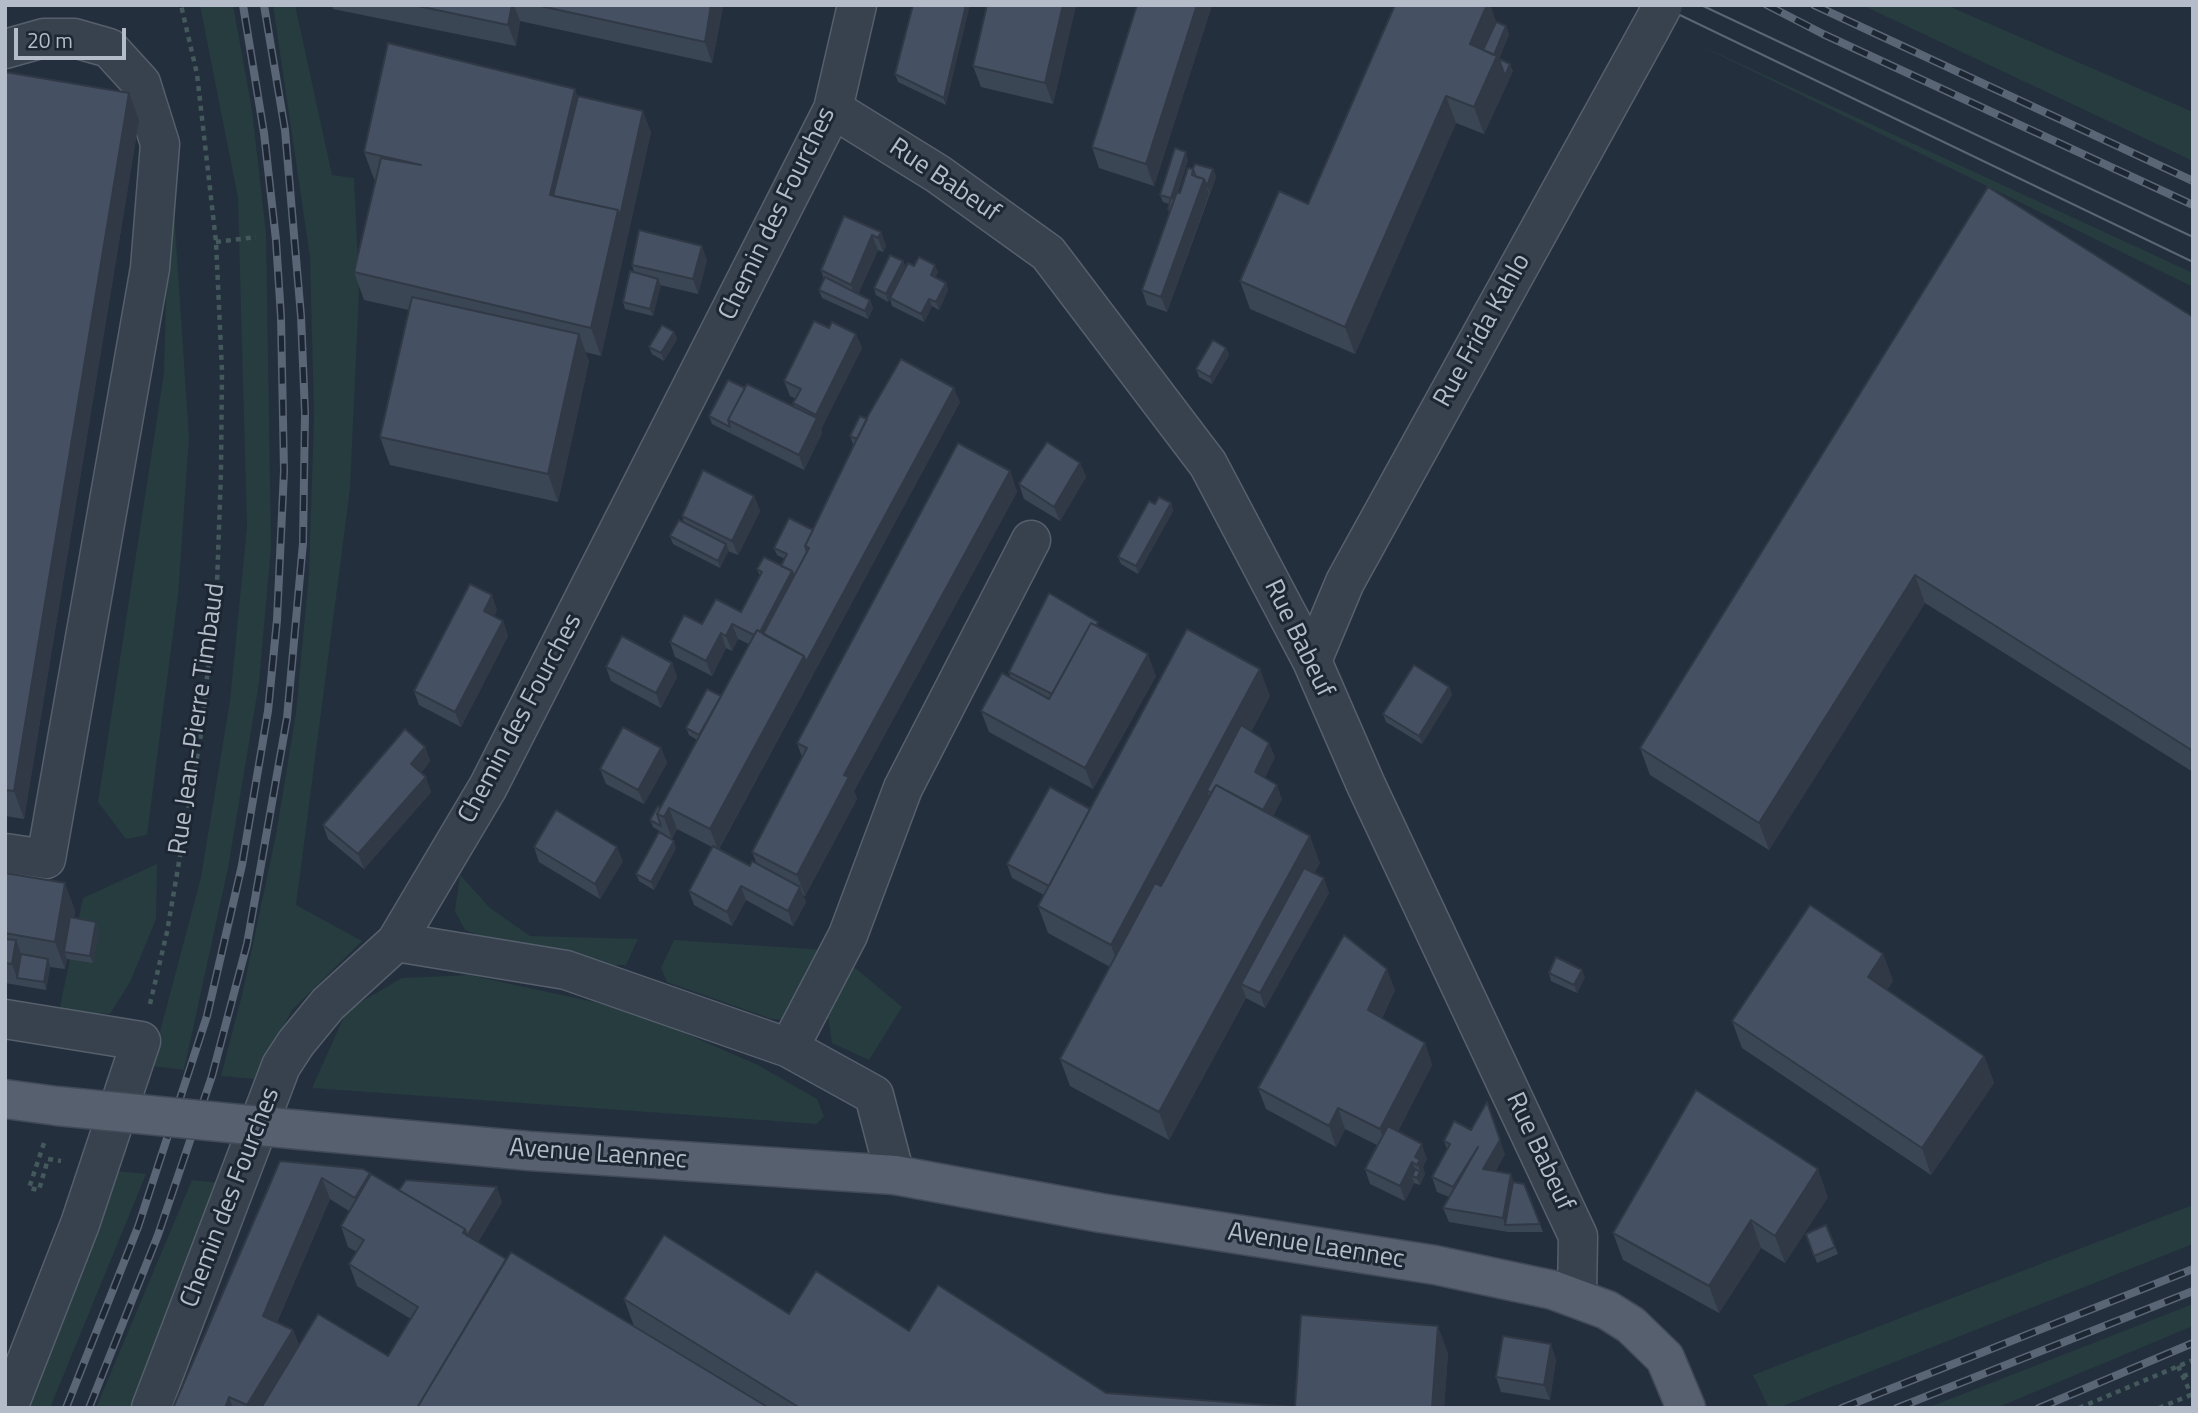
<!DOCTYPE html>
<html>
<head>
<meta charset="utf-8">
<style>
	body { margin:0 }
	#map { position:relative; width:2198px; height:1413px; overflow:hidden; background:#242f3e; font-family:"Titillium Web",sans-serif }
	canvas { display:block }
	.frame { position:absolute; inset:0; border:7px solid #b4bcc9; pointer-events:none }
	.scale { position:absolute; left:14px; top:28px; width:112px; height:32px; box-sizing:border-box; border:4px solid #b4bcc9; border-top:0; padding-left:9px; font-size:21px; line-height:24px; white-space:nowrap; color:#b4bcc9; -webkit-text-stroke:5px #1d2633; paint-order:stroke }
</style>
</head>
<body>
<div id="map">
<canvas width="2198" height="1413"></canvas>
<div class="frame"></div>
<div class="scale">20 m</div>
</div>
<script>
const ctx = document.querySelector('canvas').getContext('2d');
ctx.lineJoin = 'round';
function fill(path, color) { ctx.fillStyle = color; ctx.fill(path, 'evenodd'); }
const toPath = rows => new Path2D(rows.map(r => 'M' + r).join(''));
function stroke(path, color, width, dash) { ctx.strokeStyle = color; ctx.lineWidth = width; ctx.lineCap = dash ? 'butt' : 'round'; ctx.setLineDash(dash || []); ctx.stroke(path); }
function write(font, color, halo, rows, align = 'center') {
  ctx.font = font + ' "Titillium Web",sans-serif'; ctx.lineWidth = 6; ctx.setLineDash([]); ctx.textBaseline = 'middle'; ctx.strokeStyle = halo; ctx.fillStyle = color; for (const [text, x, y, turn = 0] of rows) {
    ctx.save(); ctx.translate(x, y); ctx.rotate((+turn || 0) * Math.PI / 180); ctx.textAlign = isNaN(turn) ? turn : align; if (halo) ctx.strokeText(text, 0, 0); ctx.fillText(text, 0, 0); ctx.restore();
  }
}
fill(toPath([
	[200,5,233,5,252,110,266,233,271,546,259,683,228,868,184,1070,151,1066,201,877,230,701,247,527,238,198],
	[273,5,295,5,332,175,354,178,359,289,350,489,296,905,362,941,292,1010,256,1079,221,1076,243,991,276,835,296,713,309,573,314,417,310,257],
	[1862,5,1946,5,2193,112,2193,161],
	[1693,42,2193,273,2193,287],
	[170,151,189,438,178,595,147,835,126,839,98,802,164,373],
	[157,864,156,919,130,982,110,1014,59,1011,83,898],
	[460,875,490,908,530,936,638,939,626,965,604,965,492,941,465,930,455,911],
	[674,940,825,950,792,1020,772,1019,667,982,661,968],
	[854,967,902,1007,869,1060,832,1043,828,1015],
	[469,975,631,1010,758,1065,817,1099,824,1116,817,1124,312,1088,347,1010,402,978],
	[116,1171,146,1174,50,1408,21,1408],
	[192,1180,237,1185,146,1407,96,1408],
	[2193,1205,2193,1244,1778,1408,1769,1408,1753,1375],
	[2193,1304,2193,1326,1996,1408,1927,1408]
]), '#263c3f');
const minor = toPath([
	[5,49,44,38,74,38,109,48,141,83,160,144,150,268,46,859,5,853],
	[833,109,938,174,1048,253,1208,464,1312,661,1366,785,1578,1236,1577,1296],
	[1312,661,1345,582,1649,31],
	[396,942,566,970,789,1048,874,1095,895,1175],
	[5,1019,141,1041,80,1224,8,1408],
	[789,1048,848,935,903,788,1031,540],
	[151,1408,281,1066,296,1043,328,1004,396,942,488,787,833,109,857,5]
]);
const major = toPath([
	[5,1099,57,1106],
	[301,1130,530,1151,895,1175,1101,1213,1435,1265,1553,1290,1607,1310,1631,1325,1665,1358,1686,1408]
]);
stroke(minor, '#565f6c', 41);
stroke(major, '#414a57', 41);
stroke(toPath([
	[216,242,256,237],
	[150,1004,167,932,201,734,217,584,221,472,222,371,216,242,197,74,181,5],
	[44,1143,29,1188,39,1190,48,1159,61,1161],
	[2178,1366,2191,1394],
	[2183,1376,2193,1373],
	[2079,1408,2193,1360],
	[2159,1408,2193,1394]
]), '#44595c', 4.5, [5, 5]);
stroke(minor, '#38414e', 38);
stroke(major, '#56606e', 38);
stroke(toPath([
	[1659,5,2193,262],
	[1701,5,2193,237]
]), '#5a6575', 2);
const rail = toPath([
	[1767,5,1823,34,2193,205],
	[1814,5,2193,181],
	[66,1408,138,1227,207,1016,242,865,268,711,277,620,284,471,281,317,276,240,264,133,243,5],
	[89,1408,158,1235,212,1076,247,944,287,718,303,543,305,413,301,316,285,130,264,5],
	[1842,1408,2193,1269],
	[1897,1408,2193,1291],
	[2039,1408,2193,1343]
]);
stroke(rail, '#5a6575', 8);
stroke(rail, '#1d2633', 5, [16]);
const minorBridge = toPath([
	[1649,31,1663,5]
]);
const majorBridge = toPath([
	[57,1106,301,1130]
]);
stroke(minorBridge, '#565f6c', 41, []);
stroke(majorBridge, '#414a57', 41, []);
stroke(minorBridge, '#38414e', 38);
stroke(majorBridge, '#56606e', 38);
fill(toPath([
	[332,5,722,5,723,7,712,63,520,21,516,46,333,9],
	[913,5,946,105,898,82,895,74],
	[1076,5,1053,104,981,87,973,66],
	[1137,5,1212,5,1154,186,1099,168,1092,147],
	[1395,5,1490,5,1496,22,1506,26,1509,34,1499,59,1513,71,1484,134,1456,123,1355,354,1250,309,1240,281,1308,204],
	[5,72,139,120,24,819,5,816],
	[578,96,651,132,601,356,585,352,589,361,558,502,390,465,380,437,409,310,364,300,354,272,376,180,374,179,364,152],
	[1188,160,1178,192,1180,193,1193,169,1213,169,1216,177,1167,312,1147,305,1142,290,1169,213,1168,209,1169,204,1163,202,1160,195],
	[844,216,881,232,886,246,883,252,878,250,858,294,870,300,873,308,868,319,822,298,819,290,824,279,821,270],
	[707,260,698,294,660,285,653,316,625,309,623,302,634,272,632,265],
	[903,261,906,268,914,266,938,272,935,277,946,283,948,290,939,310,932,306,924,322,892,306,890,299,888,302,876,295,874,288],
	[2193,317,2193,772,1925,603,1769,850,1650,775,1640,748],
	[829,328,856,334,862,348,821,429,822,433,804,470,712,424,709,416,745,388,795,407,793,403,796,399,790,396,784,381],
	[674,332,677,339,664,361,652,354,649,347],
	[1226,348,1229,355,1212,384,1199,377,1196,369],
	[960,402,719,849,750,866,757,864,752,852,802,757,797,743,1010,471,1017,492,854,791,857,799,805,896,803,895,806,902,793,926,746,900,732,926,694,905,689,891,712,847,677,829,672,839,653,827,650,820,660,808,697,740,689,735,686,728,721,696,749,644,738,639,732,651,726,648,712,676,675,657,670,642,702,624,741,612,760,576,757,569,781,566,785,559,777,555,774,548,813,530,854,444,853,444,850,436,867,419],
	[1080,463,1086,477,1060,521,1024,499,1019,484],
	[754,496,760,511,738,555,728,551,720,568,673,544,670,536,684,523,682,516],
	[1171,503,1173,511,1138,574,1121,564,1118,557,1155,504],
	[497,610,494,616,503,621,508,636,461,727,419,705,414,691],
	[1101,628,1156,676,1093,789,989,732,981,711,1011,678,1009,672],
	[672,663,677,677,661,708,611,681,606,667],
	[1449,687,1452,695,1422,744,1386,722,1383,714],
	[1270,696,1251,732,1275,757,1265,777,1282,799,1273,816,1320,863,1314,873,1329,893,1265,1008,1246,998,1169,1140,1070,1086,1060,1059,1110,967,1048,933,1038,906,1044,895,1012,878,1007,864,1090,809],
	[425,747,430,761,421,773,431,792,364,869,328,839,323,825],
	[661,748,667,763,644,804,606,784,600,769],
	[534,847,623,861,600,899,539,862],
	[676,848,654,890,639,881,636,874],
	[5,873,75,910,74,918,96,922,99,929,93,963,67,959,65,969,50,967,46,990,5,983],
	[1883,954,1893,981,1887,990,1984,1056,1994,1083,1931,1175,1742,1048,1732,1021],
	[1549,973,1585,977,1577,993,1551,981],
	[1395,990,1382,1018,1425,1043,1432,1065,1398,1131,1427,1159,1423,1167,1425,1174,1420,1185,1414,1183,1405,1201,1370,1184,1365,1169,1377,1145,1345,1129,1336,1147,1266,1109,1258,1088],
	[1444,1141,1505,1154,1495,1172,1513,1182,1524,1184,1543,1232,1508,1232,1449,1222,1443,1208,1449,1197,1437,1192,1432,1177,1447,1149],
	[280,1161,370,1176,399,1190,502,1202,478,1242,506,1259,634,1326,624,1299,789,1314,909,1331,1106,1393,1295,1407,1448,1353,1444,1408,173,1408],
	[330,1199,349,1211,341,1226,348,1247,357,1252,349,1264,357,1286,411,1319,388,1356,299,1345,293,1330,277,1322],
	[1828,1197,1785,1263,1761,1248,1719,1313,1623,1260,1613,1233],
	[1826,1225,1838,1254,1817,1263,1806,1234],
	[1556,1359,1550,1400,1501,1392,1496,1377]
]), '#3b4654');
fill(toPath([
	[512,5,514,5,520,21,516,46,508,25],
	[711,5,722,5,723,7,712,63,705,42],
	[966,5,970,5,946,105,944,98],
	[1063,5,1076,5,1053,104,1045,83],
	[1197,5,1212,5,1154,186,1146,164],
	[1487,5,1490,5,1499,29,1482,66,1470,44],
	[1506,26,1509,34,1499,59,1510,64,1513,71,1484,134,1474,107],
	[575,89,585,117,564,204,550,195],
	[129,93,139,120,24,819,14,791],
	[1446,96,1456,123,1355,354,1345,327],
	[643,111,651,132,601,356,591,328,618,210],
	[1186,152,1188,160,1174,206,1171,198],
	[1213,169,1216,177,1210,194,1207,186],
	[1204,179,1209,194,1167,312,1161,297],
	[881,232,886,246,883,252,878,238],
	[872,235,878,250,856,299,851,285],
	[702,246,707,260,698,294,693,279],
	[903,261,906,268,888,302,886,294],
	[935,265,938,272,933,282,931,275],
	[658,279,661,286,653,316,650,309],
	[946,283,948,290,939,310,936,302],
	[929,299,932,306,924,322,921,314],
	[870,300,873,308,868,319,865,311],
	[674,332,677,339,664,361,661,353],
	[579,334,589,361,558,502,548,474],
	[856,334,862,348,821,429,822,433,804,470,799,455,817,418,816,415],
	[1226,348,1229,355,1212,384,1210,377],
	[954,388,960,402,718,850,710,829,804,656],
	[1080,463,1086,477,1060,521,1054,507],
	[1010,471,1017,492,854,791,857,799,805,896,797,875,844,775],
	[754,496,760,511,738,555,732,541],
	[1171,503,1173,511,1138,574,1136,566],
	[726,544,729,551,720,568,718,561],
	[792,571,795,579,765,648,757,637],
	[1915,575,1925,603,1769,850,1759,823],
	[492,595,497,610,489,626,484,611],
	[503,621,508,636,461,727,455,712],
	[732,624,738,639,732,651,726,636],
	[721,633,726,648,712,676,706,661],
	[1148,654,1156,676,1093,789,1085,768],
	[672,663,677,677,661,708,656,693],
	[1260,669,1270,696,1217,796,1207,790,1212,805,1121,973,1111,945],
	[1449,687,1452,695,1422,744,1419,736],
	[1269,743,1275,757,1260,786,1255,772],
	[425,747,430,761,416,779,411,764],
	[661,748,667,763,644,804,638,790],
	[426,777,431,792,364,869,358,854],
	[1277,785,1282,799,1264,833,1258,818],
	[669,808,677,829,672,839,664,817],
	[1310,836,1320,863,1251,989,1241,984,1246,998,1169,1140,1159,1112],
	[674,841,676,848,654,890,651,882],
	[617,847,623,861,600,899,595,884],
	[1324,878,1329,893,1265,1008,1260,993],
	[65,883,75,910,68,952,64,952,67,959,65,969,55,942],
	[741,886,746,900,732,926,727,912],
	[800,887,806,902,793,926,788,911],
	[96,922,99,929,93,963,90,956],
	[16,940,24,962,17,978,12,964],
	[1883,954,1893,981,1878,1004,1868,977],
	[48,959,50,966,46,990,44,982],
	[1387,969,1395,990,1375,1031,1368,1010],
	[1582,970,1585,977,1577,993,1574,985],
	[1425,1043,1432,1065,1387,1151,1380,1129],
	[1984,1056,1994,1083,1931,1175,1922,1148],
	[1338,1108,1345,1129,1336,1147,1329,1126],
	[1492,1116,1505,1154,1488,1184,1483,1169],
	[1422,1144,1427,1159,1423,1167,1425,1174,1423,1179,1415,1157],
	[1412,1162,1418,1176,1412,1176,1414,1183,1405,1201,1400,1186],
	[1818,1169,1828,1197,1785,1263,1775,1236],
	[1420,1172,1423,1179,1420,1185,1417,1178],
	[370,1173,377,1195,363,1219,355,1198],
	[1511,1174,1516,1189,1505,1225,1503,1218],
	[322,1178,330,1199,270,1337,263,1316],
	[497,1187,502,1202,470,1254,463,1233],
	[1751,1220,1761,1248,1719,1313,1709,1286],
	[1438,1326,1448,1353,1444,1408,1432,1408],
	[293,1330,301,1351,267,1408,248,1408,247,1405],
	[1551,1344,1556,1359,1550,1400,1544,1385],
	[229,1397,233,1408,225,1408]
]), '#303945');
const building = toPath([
	[413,5,512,5,508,25,413,5],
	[536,5,711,5,705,42,536,5],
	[913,5,966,5,944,98,895,74,913,5],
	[987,5,1063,5,1045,83,973,66,987,5],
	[1137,5,1197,5,1146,164,1092,147,1137,5],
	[1395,5,1487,5,1470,44,1497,56,1474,107,1446,96,1345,327,1240,281,1279,191,1308,204,1395,5],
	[1496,22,1506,26,1494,55,1483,50,1496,22],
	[388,43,575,89,550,195,618,210,591,328,354,272,381,158,421,165,364,152,388,43],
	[1499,59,1510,64,1505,76,1499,59],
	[5,72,129,93,14,791,5,790,5,72],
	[578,96,643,111,620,216,618,210,553,196,578,96],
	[1175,148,1186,152,1171,198,1160,195,1175,148],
	[1195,164,1213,169,1207,186,1204,179,1196,177,1193,169,1195,164],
	[1188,168,1193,169,1192,175,1204,179,1161,297,1142,290,1177,192,1180,193,1188,168],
	[1988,187,2193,317,2193,751,1915,575,1759,823,1640,748,1988,187],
	[1171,198,1174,199,1170,210,1168,209,1171,198],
	[844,216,881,232,878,238,872,235,851,285,821,270,844,216],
	[639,230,702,246,693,279,632,265,639,230],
	[890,255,903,261,886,294,874,288,890,255],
	[919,257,935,265,931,275,946,283,936,302,929,299,921,314,890,298,908,263,914,266,919,257],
	[630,271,658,279,650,309,623,302,630,271],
	[825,277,870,300,865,311,819,290,825,277],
	[412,297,579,334,548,474,380,437,412,297],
	[814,321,829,328,832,322,856,334,816,415,793,403,801,389,784,381,814,321],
	[662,325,674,332,661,353,649,347,662,325],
	[1213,340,1226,348,1210,377,1196,369,1213,340],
	[901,359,954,388,806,662,804,656,763,634,809,548,805,546,869,414,901,359],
	[728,380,745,388,728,420,730,427,709,416,728,380],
	[747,384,817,418,799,455,728,420,747,384],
	[860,416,867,419,857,439,850,436,860,416],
	[1047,442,1080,463,1054,507,1019,484,1047,442],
	[958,443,1010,471,844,775,849,777,797,875,752,852,807,748,797,743,958,443],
	[703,470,754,496,732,541,682,516,703,470],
	[1159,497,1171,503,1136,566,1118,557,1149,501,1155,504,1159,497],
	[789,518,813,530,805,546,807,552,794,576,792,571,781,566,787,554,774,548,789,518],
	[679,520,726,544,718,561,670,536,679,520],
	[764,557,792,571,760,632,757,630,754,635,732,624,726,636,721,633,706,661,670,642,684,615,702,624,716,599,741,612,762,572,757,569,764,557],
	[470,584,492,595,484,611,503,621,455,712,414,691,470,584],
	[1049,593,1098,622,1096,626,1091,623,1052,694,1009,672,1049,593],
	[1091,623,1148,654,1085,768,981,711,1002,673,1049,699,1091,623],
	[1187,629,1260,669,1111,945,1038,906,1187,629],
	[757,630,804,656,710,829,669,808,664,817,657,814,757,630],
	[622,636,672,663,656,693,606,667,622,636],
	[1414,665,1449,687,1419,736,1383,714,1414,665],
	[707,689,721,696,699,735,686,728,707,689],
	[1241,725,1269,743,1255,772,1277,785,1263,810,1216,785,1211,793,1207,790,1241,725],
	[623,727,661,748,638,790,600,769,623,727],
	[405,729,425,747,411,764,426,777,358,854,323,825,405,729],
	[1216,785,1310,836,1159,1112,1060,1059,1155,883,1161,886,1216,785],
	[1050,787,1090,809,1049,886,1007,864,1050,787],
	[658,806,660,808,657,814,661,826,650,820,658,806],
	[556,810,617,847,595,884,534,847,556,810],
	[659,832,674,841,651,882,636,874,659,832],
	[713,846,750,866,752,861,800,887,788,911,741,886,727,912,689,891,713,846],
	[1304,868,1324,878,1260,993,1241,984,1304,868],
	[5,873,65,883,55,942,5,933,5,873],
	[1810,905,1883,954,1868,977,1984,1056,1922,1148,1732,1021,1810,905],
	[70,917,96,922,90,956,64,952,70,917],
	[1344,935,1387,969,1368,1010,1425,1043,1380,1129,1338,1108,1329,1126,1258,1088,1344,935],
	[5,939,16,940,12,964,5,963,5,939],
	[21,954,48,959,44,982,17,978,21,954],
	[1556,957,1582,970,1574,985,1549,973,1556,957],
	[1696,1090,1818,1169,1775,1236,1751,1220,1709,1286,1613,1233,1696,1090],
	[1487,1102,1500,1140,1483,1169,1511,1174,1503,1218,1443,1208,1478,1147,1453,1187,1432,1177,1450,1144,1444,1141,1454,1121,1471,1130,1487,1102],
	[1388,1126,1422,1144,1415,1157,1420,1160,1417,1165,1412,1162,1400,1186,1365,1169,1388,1126],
	[280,1161,363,1169,370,1173,355,1198,322,1178,263,1316,293,1330,247,1405,229,1397,225,1408,173,1408,280,1161],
	[1415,1169,1420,1172,1417,1178,1412,1176,1415,1169],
	[371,1174,465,1229,463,1233,506,1259,417,1408,261,1408,318,1314,388,1356,418,1307,349,1264,364,1240,341,1226,371,1174],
	[406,1180,497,1187,467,1236,465,1229,399,1190,406,1180],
	[1513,1182,1524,1184,1540,1224,1505,1225,1513,1182],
	[1826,1225,1835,1247,1814,1256,1806,1234,1826,1225],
	[664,1235,789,1314,816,1271,909,1331,938,1285,1106,1393,1295,1407,1301,1315,1438,1326,1432,1408,800,1408,624,1299,664,1235],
	[511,1252,769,1408,417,1408,511,1252],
	[1503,1336,1551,1344,1544,1385,1496,1377,1503,1336]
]);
fill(building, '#455162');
stroke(building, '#303945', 2);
write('26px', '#b4bcc9', '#1d2633', [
	["Rue Babeuf",944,181,34],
	["Chemin des Fourches",778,214,-64],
	["Rue Frida Kahlo",1483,331,-61],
	["Rue Babeuf",1298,639,64],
	["Rue Jean-Pierre Timbaud",198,719,-82],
	["Chemin des Fourches",521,719,-62],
	["Rue Babeuf",1539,1152,65],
	["Avenue Laennec",598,1155,4],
	["Chemin des Fourches",231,1198,-69],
	["Avenue Laennec",1316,1247,9]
]);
</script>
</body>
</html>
